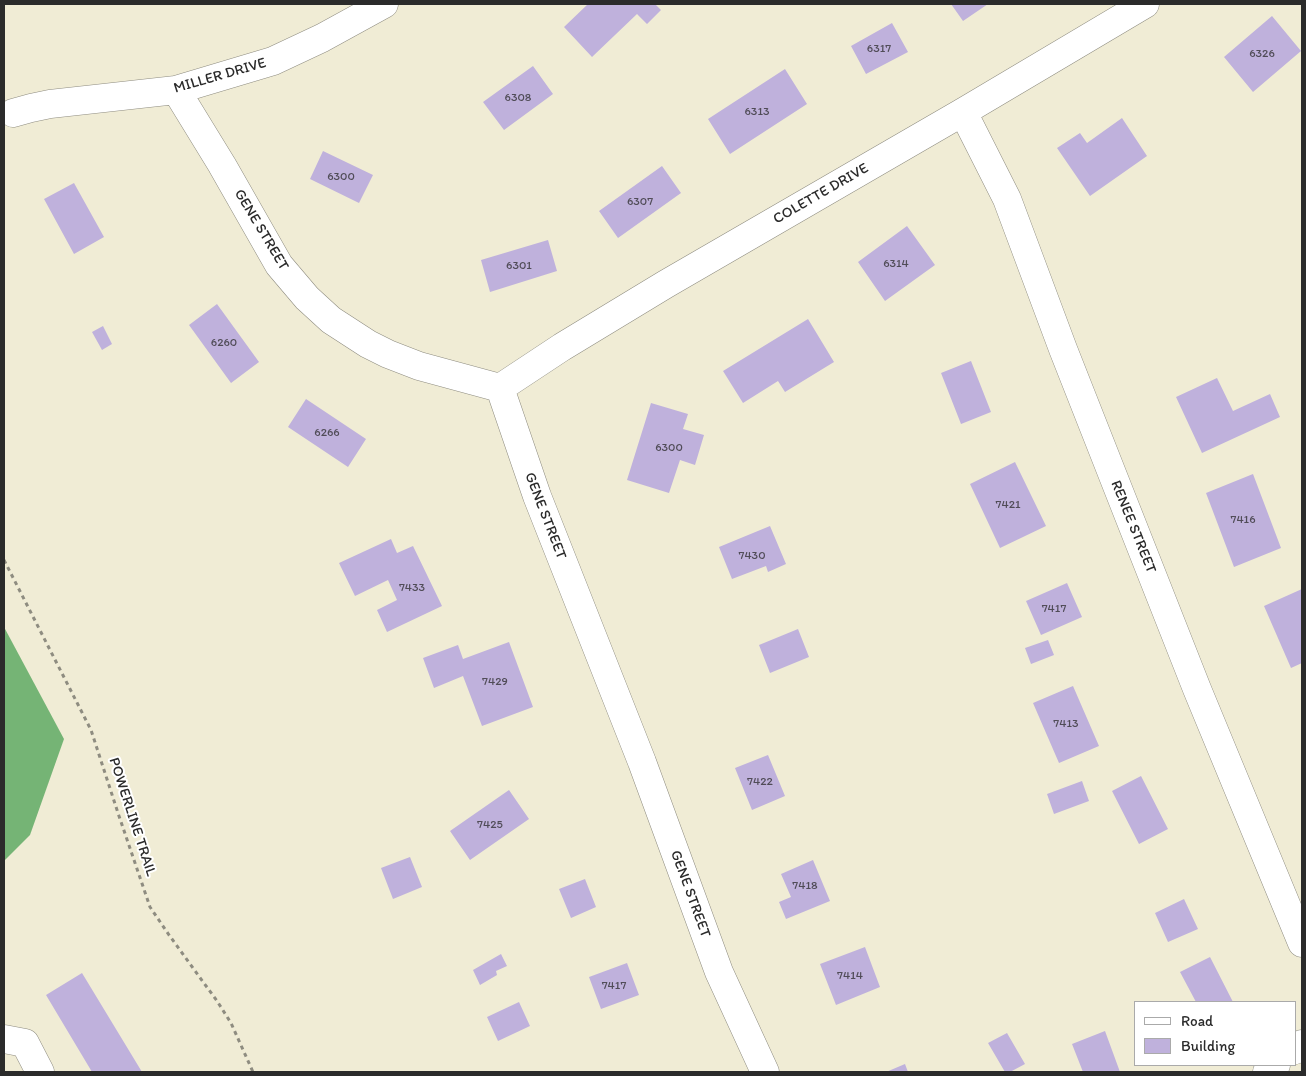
<!DOCTYPE html>
<html>
<head>
<meta charset="utf-8">
<style>
	body { margin:0 }
	#map { position:relative; width:1306px; height:1076px; overflow:hidden; background:#f0ecd5; font-family:Itim,sans-serif }
	canvas { display:block }
	.frame { position:absolute; inset:0; border:5px solid #2b2b2b; pointer-events:none }
	.legend { position:absolute; left:1134px; top:1001px; width:162px; height:65px; box-sizing:border-box; background:#fff; border:1px solid #aaa; margin:0; padding:6px 9px; list-style:none; font-size:15px; color:#2b2b2b }
	.legend li { display:flex; align-items:center; gap:10px; height:25px }
	.legend b { width:25px; border:1px solid #aaa }
</style>
</head>
<body>
<div id="map">
<canvas width="1306" height="1076"></canvas>
<div class="frame"></div>
<ul class="legend">
<li><b style="height:6px;background:#fff"></b>Road</li>
<li><b style="height:14px;background:#bfb1dc"></b>Building</li>
</ul>
</div>
<script>
const ctx = document.querySelector('canvas').getContext('2d');
ctx.lineJoin = 'round';
function fill(path, color) { ctx.fillStyle = color; ctx.fill(path, 'evenodd'); }
const toPath = rows => new Path2D(rows.map(r => 'M' + r).join(''));
function stroke(path, color, width, dash) { ctx.strokeStyle = color; ctx.lineWidth = width; ctx.lineCap = dash ? 'butt' : 'round'; ctx.setLineDash(dash || []); ctx.stroke(path); }
function write(font, color, halo, rows, align = 'center') {
  ctx.font = font + ' Itim,sans-serif'; ctx.lineWidth = 4; ctx.setLineDash([]); ctx.textBaseline = 'middle'; ctx.strokeStyle = halo; ctx.fillStyle = color; for (const [text, x, y, turn = 0] of rows) {
    ctx.save(); ctx.translate(x, y); ctx.rotate((+turn || 0) * Math.PI / 180); ctx.textAlign = isNaN(turn) ? turn : align; if (halo) ctx.strokeText(text, 0, 0); ctx.fillText(text, 0, 0); ctx.restore();
  }
}
fill(toPath([
	[4,627,64,739,30,835,4,861]
]), '#75b475');
fill(toPath([
	[588,4,655,4,661,10,647,24,637,14,592,57,564,27],
	[951,4,988,4,963,21],
	[1272,16,1301,51,1253,92,1224,57],
	[892,23,908,52,866,74,851,46],
	[533,66,553,94,504,130,483,102],
	[785,69,807,104,730,154,708,119],
	[1122,118,1147,156,1090,196,1057,148,1080,133,1087,143],
	[323,151,373,175,359,203,310,179],
	[662,166,681,193,618,238,599,211],
	[74,183,104,237,74,254,44,199],
	[907,226,935,265,885,301,858,262],
	[548,240,557,271,490,292,481,260],
	[217,304,259,362,231,383,189,325],
	[808,319,834,362,785,392,778,381,743,403,723,371],
	[103,326,112,344,102,350,92,332],
	[971,361,991,412,961,424,941,373],
	[1217,378,1233,411,1270,394,1280,417,1202,453,1176,397],
	[306,399,366,439,348,467,288,427],
	[651,403,688,414,683,429,704,435,695,465,680,460,669,493,627,480],
	[1015,462,1046,526,1000,548,970,484],
	[1253,474,1281,548,1234,567,1206,493],
	[770,526,786,564,768,572,766,566,732,579,719,547],
	[391,539,397,553,413,546,442,606,387,632,377,610,397,600,388,580,355,596,339,563],
	[1067,583,1082,617,1041,635,1026,601],
	[1302,589,1302,663,1291,668,1264,606],
	[798,629,809,657,770,673,759,645],
	[1048,640,1054,655,1031,664,1025,648],
	[509,642,533,707,482,726,463,676,434,688,423,658,458,645,463,659],
	[1073,686,1099,746,1059,763,1033,703],
	[768,755,785,796,752,810,735,768],
	[1141,776,1168,829,1139,844,1112,791],
	[1082,781,1089,801,1054,814,1047,794],
	[509,790,529,819,470,860,450,831],
	[410,857,422,887,393,899,381,868],
	[813,860,830,901,786,919,779,902,791,897,781,874],
	[585,879,596,907,571,918,559,889],
	[1184,899,1198,929,1168,942,1155,913],
	[865,947,880,987,836,1005,820,964],
	[501,954,507,966,496,971,497,975,480,985,473,970],
	[1210,957,1233,1002,1196,1002,1180,972],
	[627,963,639,995,601,1009,589,977],
	[82,973,142,1072,92,1072,46,995],
	[519,1002,530,1026,498,1041,487,1017],
	[1105,1031,1120,1072,1083,1072,1072,1044],
	[1007,1033,1025,1064,1010,1072,1005,1072,988,1043],
	[905,1064,908,1072,886,1072]
]), '#bfb1dc');
const minor = toPath([
	[176,90,222,165,279,265,307,298,331,320,368,344,388,354,419,366,500,388],
	[963,112,1007,199,1063,349,1197,689,1302,943],
	[13,113,31,108,50,104,176,90,273,61,322,38,384,4],
	[500,388,562,347,666,284,963,112,1145,4],
	[500,388,537,496,642,762,719,972,765,1072],
	[4,1039,25,1043,40,1072],
	[1295,1050,1302,1044],
	[1267,1072,1276,1065]
]);
stroke(minor, '#8e8c80', 29);
stroke(toPath([
	[4,560,91,730,118,813,150,907,169,935,217,1001,231,1023,253,1072]
]), '#8e8c80', 3, [4, 4]);
stroke(minor, '#fff', 28);
write('12px', '#504c57', null, [
	["6317",879,49],
	["6326",1262,54],
	["6308",518,98],
	["6313",757,112],
	["6300",341,177],
	["6307",640,202],
	["6314",896,264],
	["6301",519,266],
	["6260",224,343],
	["6266",327,433],
	["6300",669,448],
	["7421",1008,505],
	["7416",1243,520],
	["7430",752,556],
	["7433",412,588],
	["7417",1054,609],
	["7429",495,682],
	["7413",1066,724],
	["7422",760,782],
	["7425",490,825],
	["7418",805,886],
	["7414",850,976],
	["7417",614,986]
]);
write('15px', '#2b2b2b', '#fff', [
	["MILLER DRIVE",220,76,-16],
	["COLETTE DRIVE",821,194,-30],
	["GENE STREET",261,230,59],
	["GENE STREET",545,516,69],
	["RENEE STREET",1133,527,68],
	["POWERLINE TRAIL",132,817,72],
	["GENE STREET",690,894,70]
]);
</script>
</body>
</html>
